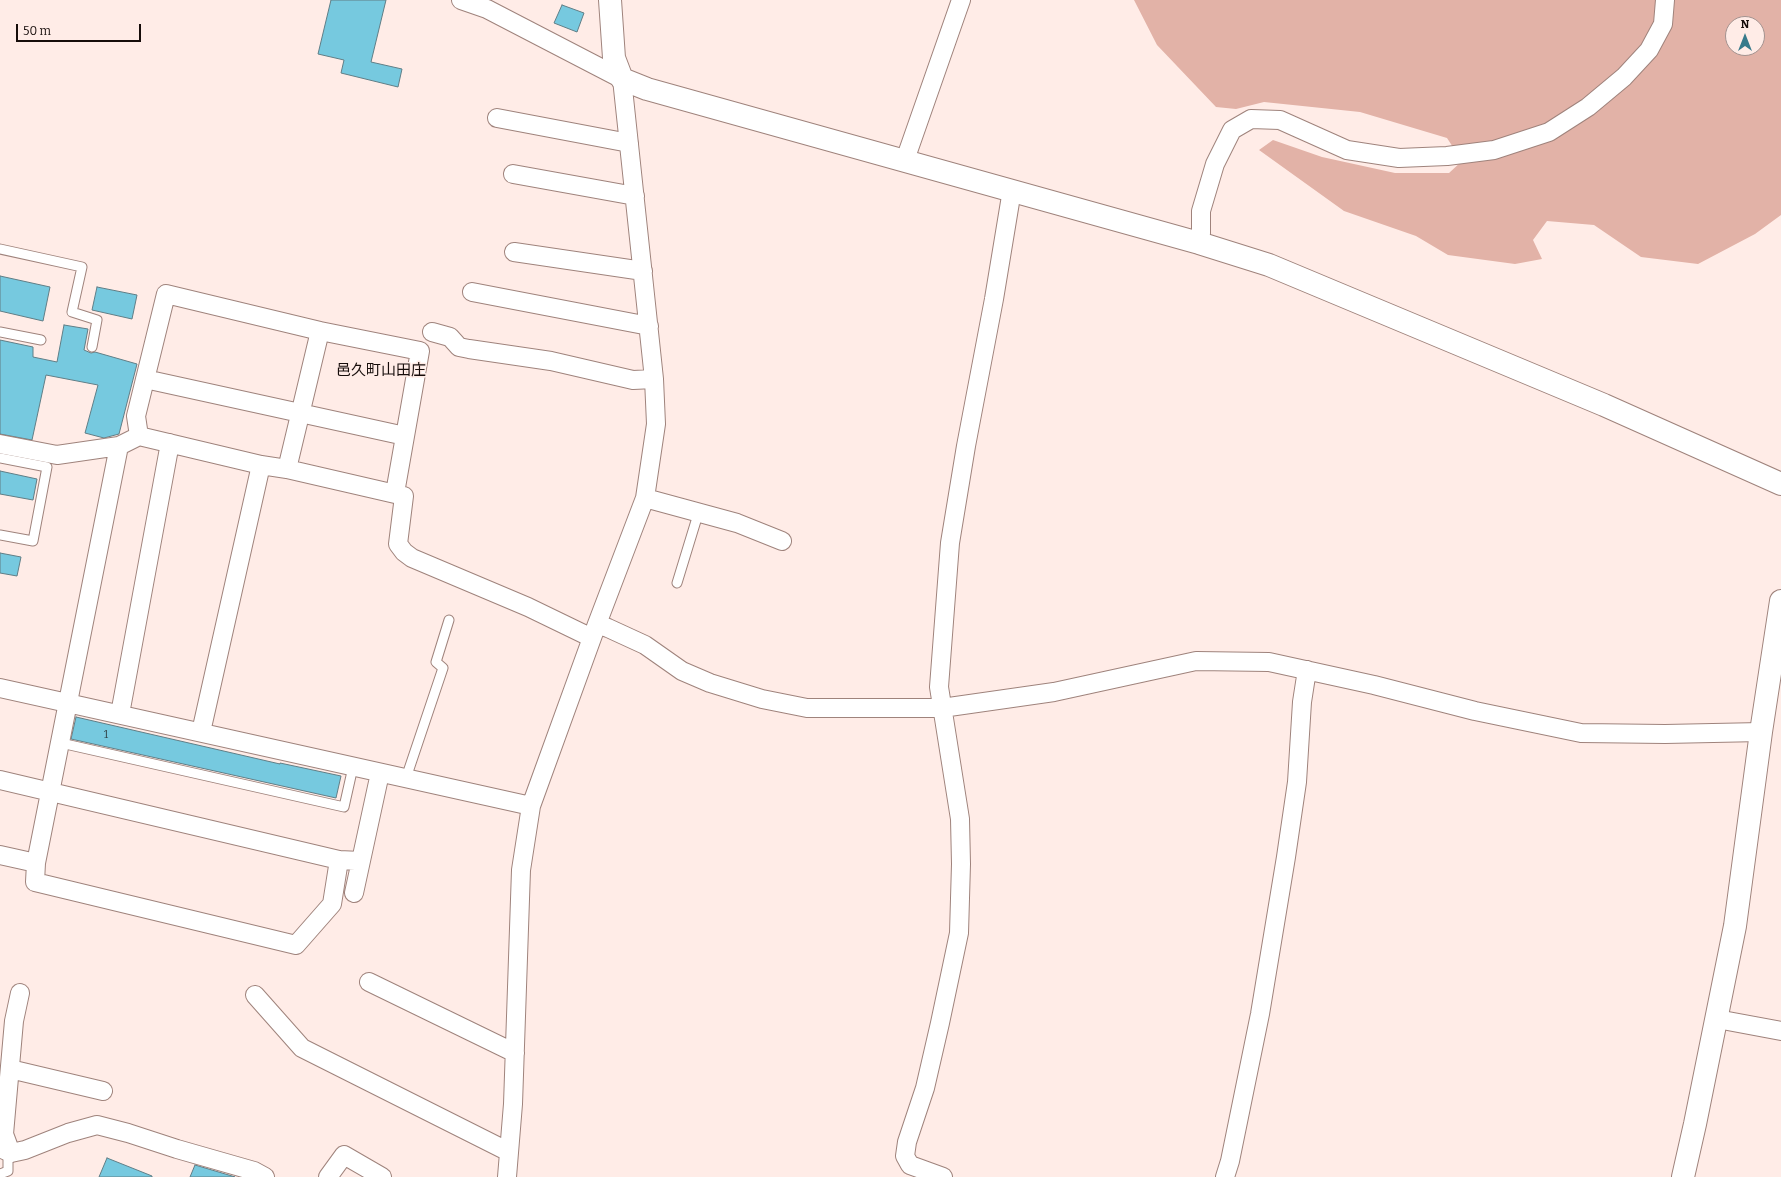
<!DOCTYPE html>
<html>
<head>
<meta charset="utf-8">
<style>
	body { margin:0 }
	#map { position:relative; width:1781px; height:1177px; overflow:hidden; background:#ffece7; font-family:Bitter,serif }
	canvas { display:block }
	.north { position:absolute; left:1725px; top:16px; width:40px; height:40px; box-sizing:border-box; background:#ffece7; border:1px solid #a2928f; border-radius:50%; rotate:0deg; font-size:11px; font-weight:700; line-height:16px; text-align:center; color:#160c0a }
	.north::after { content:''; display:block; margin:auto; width:14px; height:18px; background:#377a8b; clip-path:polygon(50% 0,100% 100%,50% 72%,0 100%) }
	.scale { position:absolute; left:16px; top:24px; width:125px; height:18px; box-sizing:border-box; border:2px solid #160c0a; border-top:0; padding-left:5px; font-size:12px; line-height:14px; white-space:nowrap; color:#160c0a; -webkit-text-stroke:3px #ffece7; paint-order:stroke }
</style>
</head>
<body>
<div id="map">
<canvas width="1781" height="1177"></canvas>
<div class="north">N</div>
<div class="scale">50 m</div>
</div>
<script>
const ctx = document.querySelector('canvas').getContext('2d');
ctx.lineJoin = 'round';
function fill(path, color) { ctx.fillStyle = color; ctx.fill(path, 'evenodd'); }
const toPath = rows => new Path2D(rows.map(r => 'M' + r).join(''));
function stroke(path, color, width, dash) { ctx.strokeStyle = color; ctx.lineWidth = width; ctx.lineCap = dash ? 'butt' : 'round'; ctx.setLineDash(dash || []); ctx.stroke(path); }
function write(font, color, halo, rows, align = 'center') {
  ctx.font = font + ' Bitter,"Noto Sans JP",serif'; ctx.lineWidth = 3; ctx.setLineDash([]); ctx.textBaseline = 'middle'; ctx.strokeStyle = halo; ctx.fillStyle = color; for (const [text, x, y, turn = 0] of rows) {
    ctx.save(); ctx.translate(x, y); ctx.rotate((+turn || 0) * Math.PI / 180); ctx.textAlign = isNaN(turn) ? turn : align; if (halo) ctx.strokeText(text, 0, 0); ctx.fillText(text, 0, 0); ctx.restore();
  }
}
fill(toPath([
	[1134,0,1781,0,1781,215,1755,234,1698,264,1641,257,1594,225,1547,221,1533,240,1542,259,1515,264,1448,255,1416,236,1344,211,1259,150,1273,140,1322,157,1395,173,1449,173,1462,161,1447,138,1360,112,1264,102,1236,109,1216,107,1157,45],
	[1733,24,1757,24,1757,48,1733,48]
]), '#e2b2a7');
const building = toPath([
	[331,0,386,0,371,62,402,69,398,87,341,73,344,60,318,54,331,0],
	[562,5,584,13,577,32,554,23,562,5],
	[0,276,50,287,43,321,0,311,0,276],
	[97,287,137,295,132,319,92,310,97,287],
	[64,325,88,329,84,350,91,353,95,352,137,364,119,434,104,438,85,433,98,385,46,375,32,440,0,434,0,340,33,347,33,357,57,362,64,325],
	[0,471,37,479,33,500,0,494,0,471],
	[0,553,21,557,17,576,0,573,0,553],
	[76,717,280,764,280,763,341,776,336,798,71,739,76,717],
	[107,1158,152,1176,152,1177,99,1177,107,1158],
	[195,1165,232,1176,235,1177,190,1177,195,1165]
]);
fill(building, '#76c9df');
stroke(building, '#607e86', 1);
const lane = toPath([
	[0,249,82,267,72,312,97,320,92,347],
	[0,332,41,340],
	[0,458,47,467,33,541,0,535],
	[677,583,699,511],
	[61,743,344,807,353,767],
	[406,778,443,668,436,662,449,620],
	[0,1174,8,1171,8,1160,11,1153]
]);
const street = toPath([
	[461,0,487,9,622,79,654,379,656,424,645,498,597,624,531,806,521,870,513,1104,507,1177],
	[497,118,629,143],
	[905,160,961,0],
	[513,174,635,196],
	[1199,243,1201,233,1201,211,1215,164,1232,130,1251,119,1280,120,1347,150,1399,158,1447,156,1494,150,1549,132,1588,107,1624,77,1649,50,1663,24,1665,0],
	[514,252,643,271],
	[472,292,649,326],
	[320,331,420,351,395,493],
	[432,332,450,337,459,347,469,349,551,361,633,380,654,379],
	[145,379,405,436],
	[139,436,136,416,166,294,320,331,287,469,261,465],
	[0,444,57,455,119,446,139,436,261,465,201,732],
	[287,469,404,496,398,544,404,552,412,558,528,607,592,638],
	[645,498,737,523,782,541],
	[597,624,608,628,645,645,682,671,710,683,762,699,807,708,942,708,1054,692,1196,661,1269,662,1374,685,1475,711,1581,733,1665,734,1761,732],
	[0,688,531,806],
	[120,714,170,443],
	[0,780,339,860,361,861],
	[0,855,36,863,119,446],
	[36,863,35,882,296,945,332,904,339,860],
	[354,893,380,773],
	[369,982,515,1053],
	[255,995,302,1048,509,1152],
	[1717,1019,1781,1031],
	[10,1069,103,1091],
	[0,1148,11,1153,25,1150,68,1133,97,1125,128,1133,177,1149,254,1171,265,1177],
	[11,1153,4,1134,14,1021,20,993],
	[328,1177,344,1155,382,1177],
	[943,1177,910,1165,905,1156,907,1142,925,1088,940,1023,959,933,961,864,960,819,939,687,950,543,966,446,994,299,1012,190],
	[1225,1177,1230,1161,1260,1014,1286,857,1297,782,1302,702,1307,670]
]);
const secondary = toPath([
	[610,0,614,58,622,79,647,89,1199,243,1269,265,1604,405,1781,484],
	[1683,1177,1695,1124,1735,926,1761,732,1781,601]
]);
stroke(lane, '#9f837c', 11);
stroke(street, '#9f837c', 20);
stroke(secondary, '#9f837c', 24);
stroke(lane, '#fff', 9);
stroke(street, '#fff', 18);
stroke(secondary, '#fff', 22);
write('11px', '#2e3b3f', null, [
	["1",106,735]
]);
write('15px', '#160c0a', '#ffece7', [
	["邑久町山田庄",381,371]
]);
</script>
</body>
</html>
